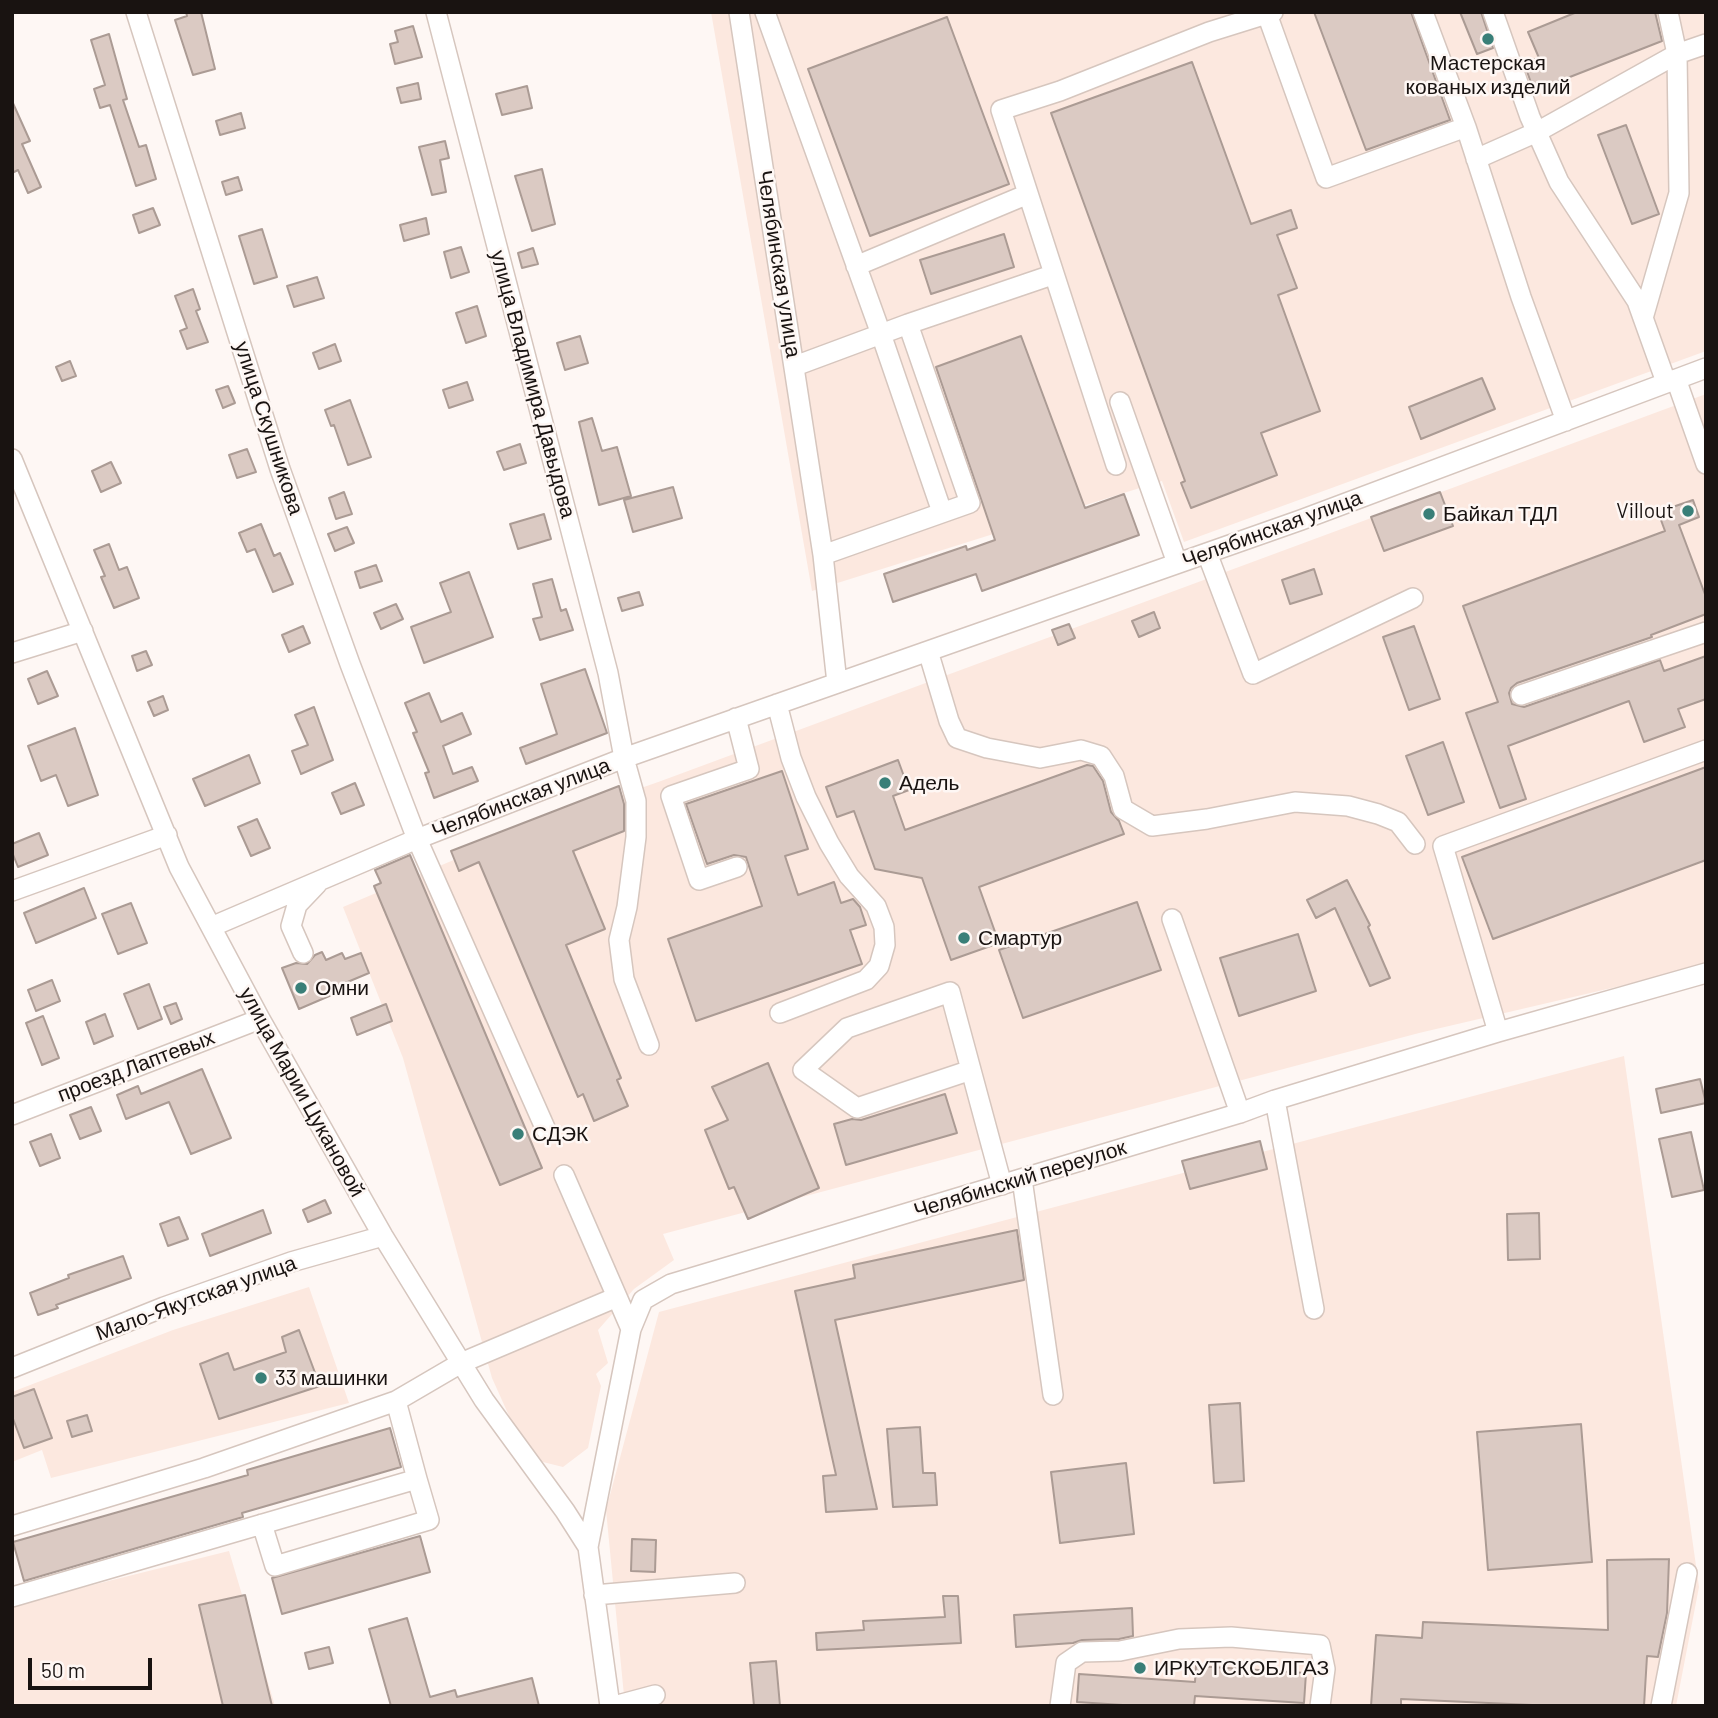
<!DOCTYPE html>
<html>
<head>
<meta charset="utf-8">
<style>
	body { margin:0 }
	#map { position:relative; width:1718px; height:1718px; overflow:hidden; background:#fef7f4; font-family:Barlow,sans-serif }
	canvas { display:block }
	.frame { position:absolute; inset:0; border:14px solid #191311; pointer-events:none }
	.scale { position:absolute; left:28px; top:1658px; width:124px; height:32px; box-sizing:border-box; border:4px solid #191311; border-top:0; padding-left:9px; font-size:21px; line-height:24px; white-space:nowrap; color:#191311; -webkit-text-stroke:5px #fef7f4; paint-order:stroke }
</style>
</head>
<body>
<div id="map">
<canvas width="1718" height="1718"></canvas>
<div class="frame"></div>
<div class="scale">50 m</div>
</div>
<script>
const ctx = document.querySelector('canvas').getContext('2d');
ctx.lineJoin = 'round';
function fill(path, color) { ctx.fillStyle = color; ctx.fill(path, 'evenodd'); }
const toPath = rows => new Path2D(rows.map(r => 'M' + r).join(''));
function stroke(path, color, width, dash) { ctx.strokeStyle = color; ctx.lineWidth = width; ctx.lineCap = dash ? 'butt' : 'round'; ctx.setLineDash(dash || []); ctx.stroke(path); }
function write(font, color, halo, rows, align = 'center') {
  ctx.font = font + ' Barlow,sans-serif'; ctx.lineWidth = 5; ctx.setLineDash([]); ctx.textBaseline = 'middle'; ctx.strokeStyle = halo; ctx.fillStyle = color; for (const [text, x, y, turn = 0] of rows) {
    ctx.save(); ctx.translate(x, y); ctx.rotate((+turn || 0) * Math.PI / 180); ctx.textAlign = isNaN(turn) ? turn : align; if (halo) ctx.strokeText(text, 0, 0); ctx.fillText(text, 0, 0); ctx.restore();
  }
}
fill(toPath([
	[711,12,1706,12,1706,351,1184,542,1162,481,812,591],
	[1706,394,1706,966,1419,1033,663,1234,674,1260,634,1289,598,1330,608,1363,596,1374,601,1386,588,1448,563,1467,539,1461,510,1418,492,1378,403,1058,343,907,536,825,661,781],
	[1624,1056,1699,1587,1676,1706,625,1706,606,1510,659,1312],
	[309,1287,349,1403,51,1478,42,1450,12,1462,12,1392,173,1330],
	[229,1551,275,1706,12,1706,12,1605]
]), '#fce8df');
const building = toPath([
	[186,12,201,12,215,69,193,75,175,20,187,16,186,12],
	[1314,12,1411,12,1450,120,1366,150,1314,12],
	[1460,12,1481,12,1493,48,1477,54,1460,12],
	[1577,12,1655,12,1662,41,1534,91,1524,63,1539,58,1528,32,1577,12],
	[947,17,1009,184,870,236,808,69,947,17],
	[413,26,422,57,395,64,390,44,398,42,395,31,413,26],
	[109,34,127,99,123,100,139,147,146,145,156,179,136,186,110,105,100,108,94,89,105,85,91,40,109,34],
	[1192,62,1251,224,1291,210,1297,228,1277,235,1297,288,1278,295,1320,411,1261,433,1277,475,1191,508,1181,483,1185,481,1051,113,1192,62],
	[418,83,421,99,401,103,397,88,418,83],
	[527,86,532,108,502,115,496,94,527,86],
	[12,101,30,141,22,144,41,187,28,193,18,170,12,173,12,101],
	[241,113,245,128,220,135,216,121,241,113],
	[1626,125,1659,214,1632,224,1598,135,1626,125],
	[445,141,449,158,440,160,446,192,432,195,419,147,445,141],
	[542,169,555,224,532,231,515,176,542,169],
	[238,177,242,190,226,195,222,182,238,177],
	[153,208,160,225,139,233,133,215,153,208],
	[426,218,429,234,404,241,400,225,426,218],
	[262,229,277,277,254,284,239,236,262,229],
	[1004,234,1014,267,931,294,920,260,1004,234],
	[461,247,469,272,451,278,444,252,461,247],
	[533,248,538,264,522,268,518,253,533,248],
	[317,277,324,298,294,307,287,286,317,277],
	[193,289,200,309,196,311,208,342,187,349,180,331,187,328,175,296,193,289],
	[477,306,486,336,466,343,456,313,477,306],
	[580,336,588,363,565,370,557,343,580,336],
	[1021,336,1085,508,1124,494,1139,535,982,591,976,574,893,602,884,574,966,546,967,550,995,540,936,367,1021,336],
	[335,344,341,361,319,369,313,353,335,344],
	[70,361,76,376,62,381,56,367,70,361],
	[1482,378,1495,409,1421,439,1409,407,1482,378],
	[467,382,473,400,449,408,443,390,467,382],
	[228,386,235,403,223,408,216,390,228,386],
	[350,400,371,457,348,465,334,425,331,426,325,410,350,400],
	[592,418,602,451,617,447,631,496,599,505,579,422,592,418],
	[520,444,526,463,504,470,497,452,520,444],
	[247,449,256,472,237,478,229,455,247,449],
	[111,462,121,483,101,492,92,471,111,462],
	[673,487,682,518,633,532,624,500,673,487],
	[344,492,352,514,336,519,329,498,344,492],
	[1440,492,1453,526,1384,551,1371,517,1440,492],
	[1693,500,1699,517,1679,525,1706,597,1706,614,1651,635,1652,637,1517,683,1511,688,1509,693,1512,704,1524,707,1660,660,1664,671,1706,656,1706,699,1678,709,1685,727,1644,742,1629,701,1508,746,1526,799,1500,808,1466,713,1498,702,1463,606,1665,531,1658,512,1693,500],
	[544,514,551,539,518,549,510,524,544,514],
	[261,524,274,556,280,553,293,584,273,592,255,549,247,552,239,533,261,524],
	[347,527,354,543,335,551,328,534,347,527],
	[109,544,119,570,127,567,139,598,114,608,101,577,105,576,94,550,109,544],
	[376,565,382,581,360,588,355,572,376,565],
	[1314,569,1322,594,1290,604,1282,580,1314,569],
	[469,572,493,637,424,663,411,627,451,612,440,583,469,572],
	[552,579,561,611,566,609,573,630,540,640,533,619,542,617,533,584,552,579],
	[639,592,643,605,622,611,618,598,639,592],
	[396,604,403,619,381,629,374,613,396,604],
	[1154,612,1160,628,1139,637,1132,621,1154,612],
	[1069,624,1075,638,1058,645,1052,630,1069,624],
	[303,626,310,643,289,652,282,635,303,626],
	[1414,626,1440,699,1409,710,1383,637,1414,626],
	[146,651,152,665,137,671,132,656,146,651],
	[585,669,607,733,526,764,520,748,557,734,541,684,585,669],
	[47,671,58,696,38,704,28,679,47,671],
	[429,693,441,722,462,713,471,734,443,746,453,774,472,767,478,781,434,798,425,773,429,772,413,733,417,732,405,703,429,693],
	[163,696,168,710,154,716,148,702,163,696],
	[314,707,333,760,301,774,292,751,308,745,295,715,314,707],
	[75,728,98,795,68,806,56,775,41,781,28,746,75,728],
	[1443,742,1464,802,1428,815,1406,756,1443,742],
	[249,755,260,783,205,806,193,779,249,755],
	[898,760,909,790,893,796,905,830,1087,765,1093,766,1103,781,1111,812,1119,821,1124,834,979,887,999,943,951,960,922,878,875,869,854,811,837,817,826,787,898,760],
	[1706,767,1706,860,1493,939,1462,857,1706,767],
	[782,771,808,849,785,856,798,895,834,882,841,903,853,899,860,907,866,925,850,930,862,964,696,1021,668,939,762,906,746,857,734,855,707,864,686,804,782,771],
	[355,783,364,805,341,814,332,793,355,783],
	[619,786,624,804,624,831,573,851,605,929,566,945,621,1078,617,1080,628,1106,594,1121,583,1094,578,1097,479,862,459,871,451,851,619,786],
	[257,819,270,848,251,856,238,827,257,819],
	[39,833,48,855,18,867,12,852,12,844,39,833],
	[410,855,542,1168,500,1185,374,886,381,883,375,870,410,855],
	[1347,880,1370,925,1368,927,1390,978,1370,986,1335,908,1316,918,1307,900,1347,880],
	[84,888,96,918,36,943,24,913,84,888],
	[1137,902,1161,970,1023,1018,999,950,1137,902],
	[131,903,147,943,118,954,102,914,131,903],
	[1298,934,1316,991,1239,1016,1220,958,1298,934],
	[322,952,326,960,342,953,345,959,361,953,369,973,338,986,341,991,299,1009,282,968,296,963,307,964,315,955,322,952],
	[52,980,60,1001,36,1011,28,990,52,980],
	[149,984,162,1019,138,1029,124,994,149,984],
	[176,1003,182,1019,171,1024,164,1007,176,1003],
	[386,1004,392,1021,357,1035,351,1018,386,1004],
	[105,1014,113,1036,94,1044,86,1022,105,1014],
	[43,1016,59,1058,42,1065,26,1023,43,1016],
	[768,1063,819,1188,748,1219,734,1187,729,1189,705,1130,728,1120,712,1087,768,1063],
	[202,1069,231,1138,191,1154,169,1102,126,1119,117,1095,138,1086,141,1094,202,1069],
	[1700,1079,1706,1103,1661,1113,1656,1089,1700,1079],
	[945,1094,957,1133,846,1165,834,1124,852,1119,861,1120,945,1094],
	[91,1107,101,1131,80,1139,70,1115,91,1107],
	[1691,1132,1704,1190,1672,1197,1659,1139,1691,1132],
	[51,1134,60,1158,40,1166,30,1142,51,1134],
	[1260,1141,1267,1169,1190,1189,1182,1161,1260,1141],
	[325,1200,331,1213,308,1222,303,1210,325,1200],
	[263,1210,271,1233,210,1256,202,1234,263,1210],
	[1539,1213,1540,1259,1508,1260,1507,1214,1539,1213],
	[179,1217,188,1239,168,1246,160,1224,179,1217],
	[1017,1230,1024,1280,835,1320,877,1509,826,1512,823,1476,836,1475,795,1291,855,1278,853,1265,1017,1230],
	[123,1256,131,1278,56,1305,58,1308,38,1315,30,1293,69,1278,68,1275,123,1256],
	[299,1330,320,1386,219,1419,200,1364,228,1353,234,1370,286,1352,282,1337,299,1330],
	[34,1389,52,1438,24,1448,12,1416,12,1397,34,1389],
	[1240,1403,1244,1481,1214,1483,1209,1405,1240,1403],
	[87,1415,92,1431,72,1437,67,1421,87,1415],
	[1581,1424,1592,1562,1488,1570,1477,1432,1581,1424],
	[920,1427,923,1473,935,1473,937,1505,893,1507,887,1429,920,1427],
	[390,1428,401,1467,242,1513,243,1517,24,1581,13,1542,248,1475,247,1470,390,1428],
	[1126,1463,1134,1534,1060,1543,1051,1472,1126,1463],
	[420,1536,430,1572,282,1614,272,1578,420,1536],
	[632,1539,656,1540,655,1572,631,1571,632,1539],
	[1669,1559,1667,1613,1658,1657,1647,1656,1644,1706,1554,1706,1401,1699,1401,1706,1371,1706,1376,1635,1422,1638,1423,1622,1608,1630,1607,1560,1669,1559],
	[245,1595,272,1706,223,1706,199,1605,245,1595],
	[943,1596,958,1596,961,1643,817,1650,816,1633,864,1630,863,1621,945,1617,943,1596],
	[1132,1608,1133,1636,1119,1639,1082,1640,1073,1643,1016,1647,1014,1615,1132,1608],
	[407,1618,430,1697,455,1690,457,1697,532,1678,539,1706,391,1706,369,1629,407,1618],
	[329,1647,333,1663,309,1669,305,1653,329,1647],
	[776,1661,780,1706,754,1706,750,1663,776,1661],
	[1196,1666,1306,1673,1304,1703,1195,1696,1194,1706,1138,1706,1077,1702,1079,1674,1195,1682,1196,1666]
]);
fill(building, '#dbcac3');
stroke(building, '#ab9b94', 2);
const minor = toPath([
	[136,12,280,469,350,664,417,839,546,1130],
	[436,12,608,673,624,758,636,801,636,837,627,907,619,940,624,979,649,1045],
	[739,12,823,555,837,683],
	[765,12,881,334,942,512],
	[1423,12,1466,127,1521,297,1566,421],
	[1493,12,1530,117,1559,182,1637,301,1666,382],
	[1267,14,1326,178,1466,127],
	[1476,159,1537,132,1677,54,1706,44],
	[856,266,1028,194],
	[1643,318,1679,193,1677,54,1668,12],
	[795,366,908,324],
	[1676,379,1706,464],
	[1120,402,1177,563],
	[12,459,179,867,211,927,260,1019,383,1236,484,1400,565,1511,588,1547,610,1706],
	[1116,465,1001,110,1060,91,1209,32,1273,12],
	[1207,553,1253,674,1413,598],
	[823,555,970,503,908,324,1052,275],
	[928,651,949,721,957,738,987,748,1040,758,1081,750,1101,756,1114,776,1123,809,1152,826,1207,819,1295,802,1348,806,1378,814,1398,822,1415,844],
	[12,653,83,631],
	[1521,695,1706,632],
	[777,704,791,758,806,797,829,843,849,876,876,906,884,927,885,945,879,966,866,980,780,1013],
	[736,718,749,769,671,796,699,880,737,867],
	[12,891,167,835],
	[1172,919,1240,1113],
	[211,927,417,839,624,758,1301,520,1706,368],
	[303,953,291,926,297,905,317,884],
	[1498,1032,1443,846,1706,750],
	[971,1070,857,1108,803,1070,847,1028,950,992,1002,1185],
	[1275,1100,1314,1309],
	[12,1115,260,1019],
	[564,1175,631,1329],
	[1022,1179,1053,1395],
	[12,1368,164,1307,291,1262,383,1236],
	[262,1524,275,1566,429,1520,417,1479],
	[12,1526,204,1468,396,1401,461,1363,617,1297],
	[588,1547,631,1329,643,1300,671,1284,1240,1113,1275,1100,1498,1032,1706,973],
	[594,1595,735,1583],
	[12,1597,417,1479,396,1401],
	[614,1706,655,1695],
	[1060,1706,1066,1663,1082,1652,1120,1651,1179,1639,1231,1637,1320,1645,1325,1669,1320,1706],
	[1661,1706,1687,1573]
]);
stroke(minor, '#d6c6be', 22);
stroke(minor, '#fff', 19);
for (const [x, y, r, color] of [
	[1488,39,7,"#397f78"],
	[1688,511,7,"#397f78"],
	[1429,514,7,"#397f78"],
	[885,783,7,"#397f78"],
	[964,938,7,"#397f78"],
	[301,988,7,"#397f78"],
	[518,1134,7,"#397f78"],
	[261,1378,7,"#397f78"],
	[1140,1668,7,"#397f78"]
]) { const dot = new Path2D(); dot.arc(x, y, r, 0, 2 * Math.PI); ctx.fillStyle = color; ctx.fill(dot); stroke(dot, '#fef7f4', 2.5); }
write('21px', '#191311', '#fef7f4', [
	["Мастерская",1488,63,"center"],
	["кованых изделий",1488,87,"center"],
	["Villout",1674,511,"right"],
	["Байкал ТДЛ",1443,514],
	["Адель",899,783],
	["Смартур",978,938],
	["Омни",315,988],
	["СДЭК",532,1134],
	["33 машинки",275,1378],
	["ИРКУТСКОБЛГАЗ",1154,1668]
], 'left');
write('21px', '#191311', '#fef7f4', [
	["Челябинская улица",779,264,81],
	["улица Владимира Давыдова",533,384,75],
	["улица Скушникова",269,428,72],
	["Челябинская улица",1272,529,-20],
	["Челябинская улица",521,798,-21],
	["проезд Лаптевых",136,1066,-21],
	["улица Марии Цукановой",302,1092,61],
	["Челябинский переулок",1020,1179,-17],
	["Мало-Якутская улица",196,1298,-20]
]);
</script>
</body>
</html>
